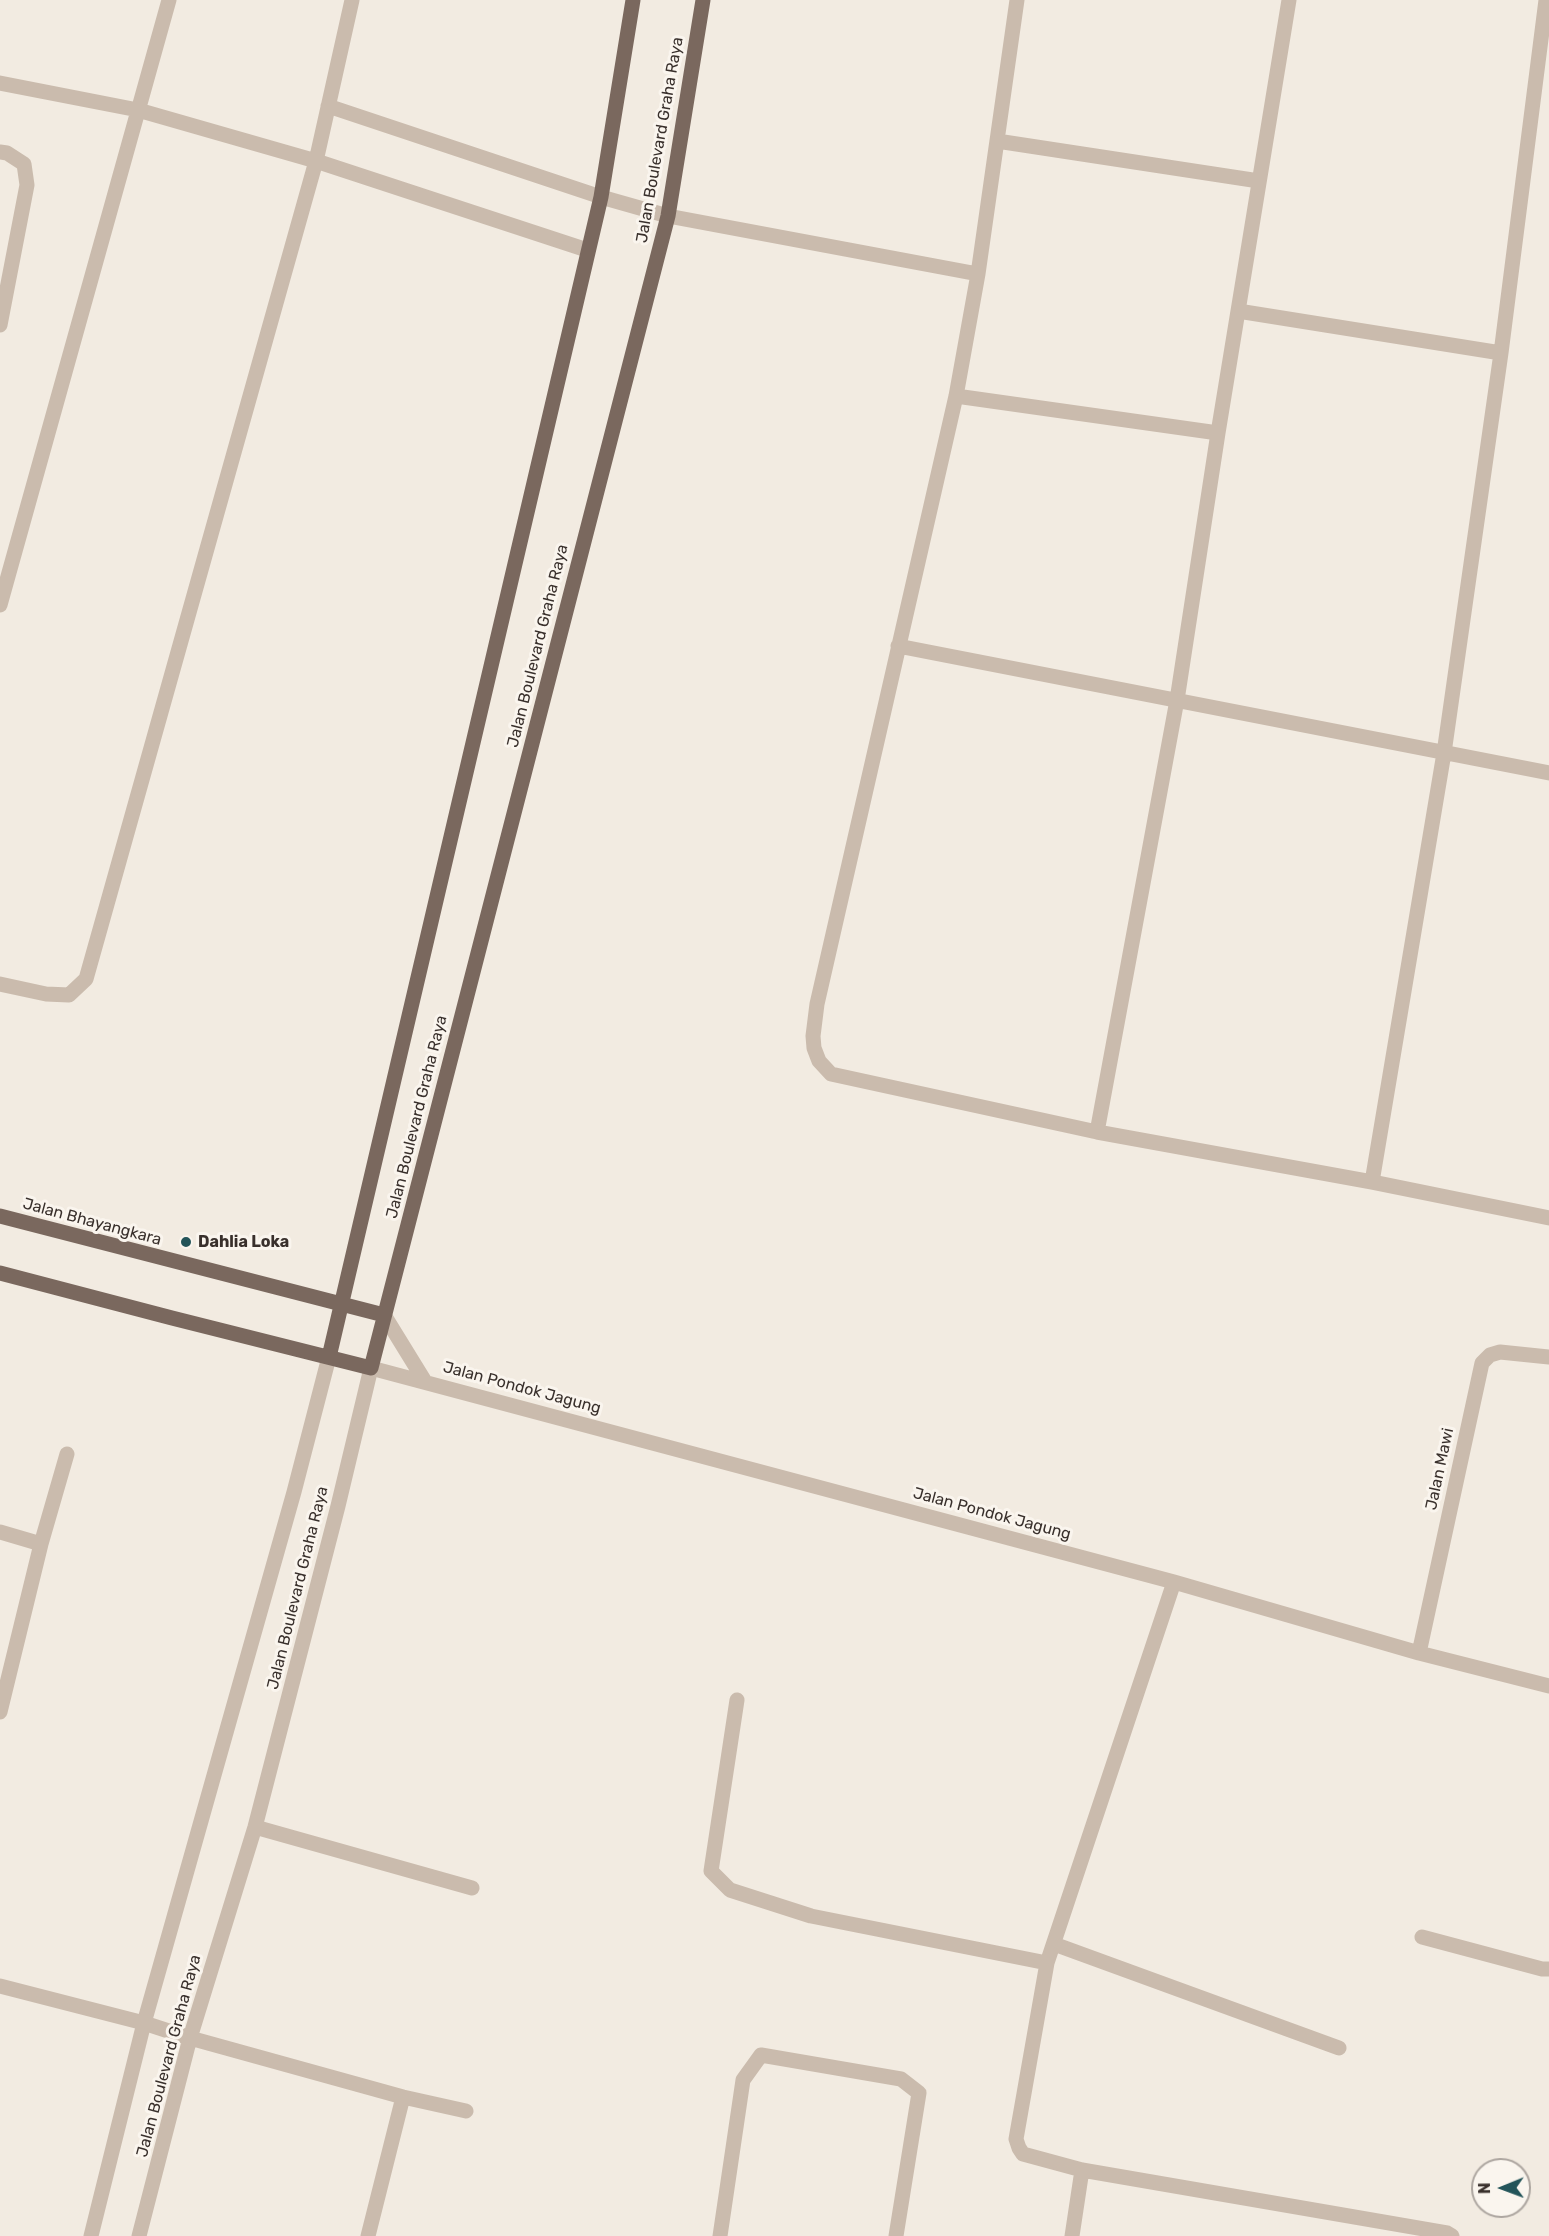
<!DOCTYPE html>
<html>
<head>
<meta charset="utf-8">
<style>
	body { margin:0 }
	#map { position:relative; width:1549px; height:2236px; overflow:hidden; background:#f2ebe1; font-family:Rubik,sans-serif }
	canvas { display:block }
	.north { position:absolute; left:1471px; top:2158px; width:60px; height:60px; box-sizing:border-box; background:#faf5ee; border:2px solid #ada6a0; border-radius:50%; rotate:269deg; font-size:16px; font-weight:700; line-height:24px; text-align:center; color:#39302c }
	.north::after { content:''; display:block; margin:auto; width:21px; height:27px; background:#235459; clip-path:polygon(50% 0,100% 100%,50% 72%,0 100%) }
</style>
</head>
<body>
<div id="map">
<canvas width="1549" height="2236"></canvas>
<div class="north">N</div>
</div>
<script>
const ctx = document.querySelector('canvas').getContext('2d');
ctx.lineJoin = 'round';
const toPath = rows => new Path2D(rows.map(r => 'M' + r).join(''));
function stroke(path, color, width, dash) { ctx.strokeStyle = color; ctx.lineWidth = width; ctx.lineCap = dash ? 'butt' : 'round'; ctx.setLineDash(dash || []); ctx.stroke(path); }
function write(font, color, halo, rows, align = 'center') {
  ctx.font = font + ' Rubik,sans-serif'; ctx.lineWidth = 6; ctx.setLineDash([]); ctx.textBaseline = 'middle'; ctx.strokeStyle = halo; ctx.fillStyle = color; for (const [text, x, y, turn = 0] of rows) {
    ctx.save(); ctx.translate(x, y); ctx.rotate((+turn || 0) * Math.PI / 180); ctx.textAlign = isNaN(turn) ? turn : align; if (halo) ctx.strokeText(text, 0, 0); ctx.fillText(text, 0, 0); ctx.restore();
  }
}
stroke(toPath([
	[1017,0,978,274,956,396,817,1004,813,1036,814,1048,819,1061,831,1074,1097,1132,1372,1182,1549,1218],
	[0,83,138,110,316,161,587,250],
	[328,106,601,197,668,216,978,274],
	[997,141,1259,181],
	[0,152,7,153,24,164,27,185,0,325],
	[1238,311,1501,353],
	[956,396,1218,433],
	[0,605,169,0],
	[898,646,1549,773],
	[0,984,46,994,69,995,86,979,316,161,352,0],
	[1097,1132,1177,700,1218,433,1289,0],
	[1372,1182,1444,753,1501,353,1546,0],
	[384,1315,424,1380],
	[0,1532,41,1544],
	[1174,1582,1047,1963,1016,2139,1019,2148,1023,2154,1082,2170,1447,2233,1452,2236],
	[1419,1653,1482,1363,1490,1355,1500,1352,1549,1357],
	[737,1700,711,1871,730,1890,811,1916,1047,1963],
	[0,1712,41,1544,67,1454],
	[255,1827,472,1888],
	[1422,1937,1542,1969,1549,1969],
	[1054,1944,1339,2048],
	[0,1986,144,2023,190,2038,403,2097,466,2111],
	[91,2236,144,2023,294,1492,329,1357],
	[139,2236,190,2038,255,1827,338,1506,371,1368,1174,1582,1419,1653,1549,1686],
	[368,2236,403,2097],
	[720,2236,743,2080,761,2055,901,2079,919,2093,896,2236],
	[1072,2236,1082,2170]
]), '#cabbad', 15);
stroke(toPath([
	[0,1216,384,1315],
	[0,1273,172,1318,371,1368,668,216,703,0],
	[329,1357,601,197,633,0]
]), '#7a685e', 15);
for (const [x, y, r, color] of [
	[186,1242,6,"#235459"]
]) { const dot = new Path2D(); dot.arc(x, y, r, 0, 2 * Math.PI); ctx.fillStyle = color; ctx.fill(dot); stroke(dot, '#faf5ee', 2); }
write('16px', '#39302c', '#faf5ee', [
	["Jalan Boulevard Graha Raya",660,140,-80],
	["Jalan Boulevard Graha Raya",538,646,-76],
	["Jalan Boulevard Graha Raya",417,1117,-76],
	["Jalan Bhayangkara",92,1222,15],
	["Jalan Pondok Jagung",522,1388,15],
	["Jalan Mawi",1440,1469,-78],
	["Jalan Pondok Jagung",992,1514,15],
	["Jalan Boulevard Graha Raya",298,1588,-76],
	["Jalan Boulevard Graha Raya",169,2056,-75]
]);
write('bold 16px', '#39302c', '#faf5ee', [
	["Dahlia Loka",198,1242]
], 'left');
</script>
</body>
</html>
